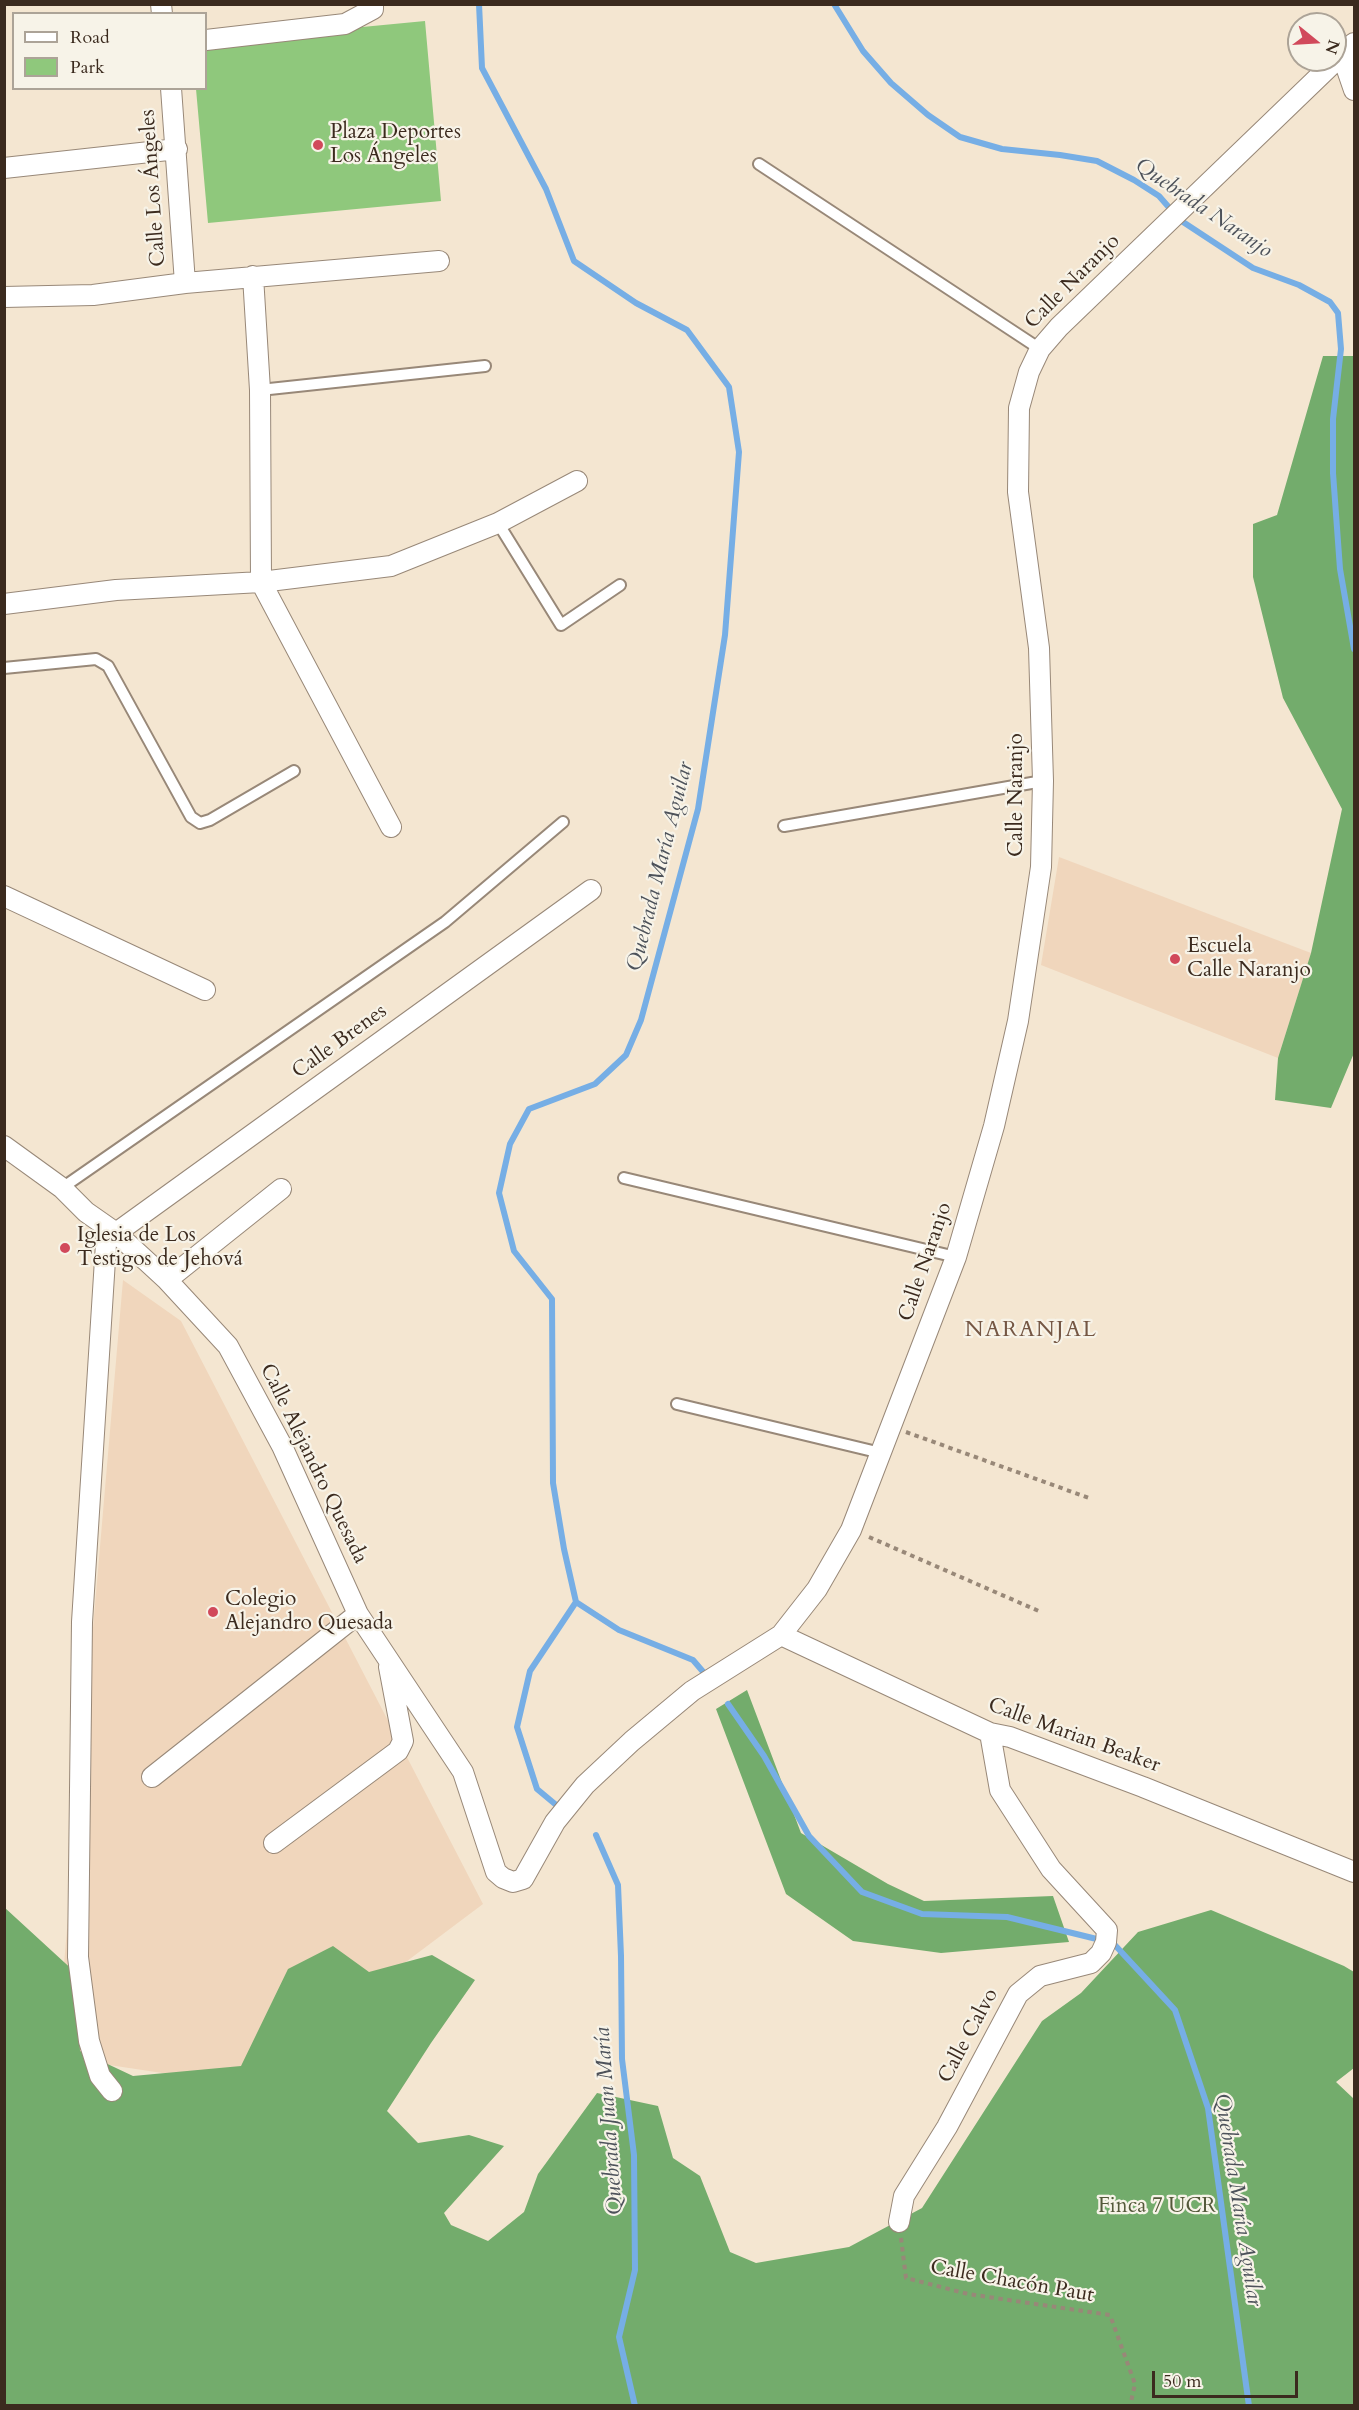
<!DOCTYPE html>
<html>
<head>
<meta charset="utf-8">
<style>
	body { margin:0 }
	#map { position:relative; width:1359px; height:2410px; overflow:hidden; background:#f4e6d1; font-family:Cardo,serif }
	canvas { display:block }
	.frame { position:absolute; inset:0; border:6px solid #3b2a1e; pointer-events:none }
	.legend { position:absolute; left:12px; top:12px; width:195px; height:78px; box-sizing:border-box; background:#f7f3e8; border:2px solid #aca397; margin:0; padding:8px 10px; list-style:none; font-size:18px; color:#3b2a1e }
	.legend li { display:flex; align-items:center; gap:12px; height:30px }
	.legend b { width:30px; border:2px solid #aca397 }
	.north { position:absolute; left:1287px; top:12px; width:60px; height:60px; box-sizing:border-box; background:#f7f3e8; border:2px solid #aca397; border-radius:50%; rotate:108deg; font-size:16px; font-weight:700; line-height:24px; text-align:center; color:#3b2a1e }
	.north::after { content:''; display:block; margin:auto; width:21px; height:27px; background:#d1495b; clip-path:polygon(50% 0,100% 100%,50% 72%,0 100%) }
	.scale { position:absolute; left:1152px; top:2371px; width:146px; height:27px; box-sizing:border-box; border:3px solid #3b2a1e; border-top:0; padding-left:8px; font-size:18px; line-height:21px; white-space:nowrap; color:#3b2a1e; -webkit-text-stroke:4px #f7f3e8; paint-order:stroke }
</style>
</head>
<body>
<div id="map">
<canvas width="1359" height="2410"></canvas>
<div class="frame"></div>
<ul class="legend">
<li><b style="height:8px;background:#fff"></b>Road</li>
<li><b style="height:16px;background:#8fc87c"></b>Park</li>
</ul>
<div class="north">N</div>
<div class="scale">50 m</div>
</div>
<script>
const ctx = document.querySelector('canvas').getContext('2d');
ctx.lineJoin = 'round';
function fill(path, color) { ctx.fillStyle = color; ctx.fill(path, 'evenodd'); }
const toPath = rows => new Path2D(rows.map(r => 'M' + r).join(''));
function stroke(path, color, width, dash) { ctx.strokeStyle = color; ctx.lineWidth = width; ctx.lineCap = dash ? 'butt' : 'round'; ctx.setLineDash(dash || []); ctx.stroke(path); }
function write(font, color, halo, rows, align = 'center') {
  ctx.font = font + ' Cardo,serif'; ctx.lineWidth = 4.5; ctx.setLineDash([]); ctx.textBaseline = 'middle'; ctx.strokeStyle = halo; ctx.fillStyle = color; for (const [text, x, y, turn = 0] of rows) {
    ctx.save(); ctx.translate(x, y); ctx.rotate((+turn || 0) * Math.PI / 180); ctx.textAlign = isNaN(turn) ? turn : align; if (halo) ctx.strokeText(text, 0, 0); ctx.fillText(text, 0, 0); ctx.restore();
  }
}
fill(toPath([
	[1059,857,1311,953,1278,1058,1041,965],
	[123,1280,181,1321,483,1904,242,2085,56,2057]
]), '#f0d6bc');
fill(toPath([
	[425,21,441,201,208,223,196,89,206,88,206,42]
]), '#8fc87c');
fill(toPath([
	[1323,356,1354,356,1354,1053,1331,1108,1275,1100,1278,1058,1311,953,1342,809,1283,698,1253,577,1253,524,1277,515],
	[747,1690,801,1833,888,1884,924,1901,1053,1896,1069,1942,941,1953,853,1941,786,1894,716,1709],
	[4,1907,77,1974,80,2051,133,2076,241,2066,288,1969,333,1946,369,1972,432,1955,475,1980,431,2043,387,2111,418,2143,469,2135,504,2146,444,2213,451,2225,488,2241,524,2212,538,2174,597,2093,658,2106,673,2158,700,2176,730,2252,756,2263,849,2247,922,2208,1042,2021,1081,1993,1138,1932,1211,1910,1344,1966,1354,1972,1354,2068,1336,2082,1354,2099,1354,2405,5,2405]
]), '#73ac6c');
stroke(toPath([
	[479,4,482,68,546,189,574,261,636,303,687,330,729,387,739,452,725,635,698,809,641,1020,626,1055,595,1084,529,1109,510,1144,499,1193,514,1251,552,1299,553,1483,564,1549,576,1602,619,1630,693,1660,705,1674],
	[834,4,863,51,891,83,928,115,960,137,1002,149,1060,155,1097,161,1134,180,1159,196,1180,220,1253,268,1299,285,1330,302,1338,313,1341,349,1333,419,1333,473,1340,569,1354,649],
	[728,1704,764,1756,809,1836,862,1892,922,1914,1007,1917,1113,1943,1175,2010,1208,2108,1249,2406],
	[561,1809,537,1789,517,1727,530,1671,576,1602],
	[596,1835,618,1885,621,1956,622,2059,634,2155,635,2270,619,2337,635,2406]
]), '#76aee5', 6);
const service = toPath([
	[759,164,1040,349],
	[260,390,485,366],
	[498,523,561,625,620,585],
	[4,668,96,659,108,666,191,817,200,823,210,820,294,771],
	[784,826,1043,781],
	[624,1178,956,1257],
	[62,1188,445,922,563,822],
	[677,1404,881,1453]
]);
const minor = toPath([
	[161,4,162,14],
	[206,40,345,24,373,9,373,4],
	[1342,55,1354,90],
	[171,88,185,283],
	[4,168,177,149],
	[253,276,260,390,261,582,391,827],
	[4,297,93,295,185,283,439,261],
	[4,604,116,590,261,582,391,566,498,523,577,481],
	[4,896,205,990],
	[4,1146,62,1188,86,1212,116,1233,167,1280,228,1346,282,1446,358,1614,463,1772,496,1872,503,1878,513,1882,523,1879,555,1822,585,1785,632,1741,692,1691,781,1635,817,1589,851,1530,956,1257,994,1126,1018,1021,1041,867,1043,781,1039,648,1018,492,1019,408,1029,372,1040,349,1059,327,1354,43],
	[107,1228,82,1622,78,1957,89,2041,100,2076,112,2091],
	[116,1233,591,890],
	[167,1280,281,1189],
	[781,1635,990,1733,1010,1737,1143,1787,1354,1872],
	[152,1777,358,1614],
	[274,1843,398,1751,403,1741,389,1667],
	[899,2222,904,2196,947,2127,1018,1994,1040,1976,1091,1963,1101,1953,1106,1942,1107,1930,1051,1869,1000,1790,990,1733]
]);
stroke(service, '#988878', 14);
stroke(minor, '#988878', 22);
stroke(toPath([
	[906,1432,1089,1498],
	[869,1537,1041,1612],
	[901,2238,906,2278,968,2294,1110,2315,1135,2384,1130,2406]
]), '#988878', 4, [4.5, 4.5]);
stroke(service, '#fff', 10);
stroke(minor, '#fff', 20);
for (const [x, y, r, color] of [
	[318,145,6,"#d1495b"],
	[1175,959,6,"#d1495b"],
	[65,1248,6,"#d1495b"],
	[213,1612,6,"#d1495b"]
]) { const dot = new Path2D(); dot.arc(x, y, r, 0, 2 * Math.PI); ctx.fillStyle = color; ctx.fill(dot); stroke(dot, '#f7f3e8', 2); }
write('21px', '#3b2a1e', '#f7f3e8', [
	["Plaza Deportes",330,133],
	["Los Ángeles",330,157],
	["Escuela",1187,947],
	["Calle Naranjo",1187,971],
	["Iglesia de Los",77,1236],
	["Testigos de Jehová",77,1260],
	["Colegio",225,1600],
	["Alejandro Quesada",225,1624]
], 'left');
write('21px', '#3b2a1e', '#f7f3e8', [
	["Calle Los Ángeles",154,188,-94],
	["Calle Naranjo",1073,282,-45],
	["Calle Naranjo",1017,795,-90],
	["Calle Brenes",340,1042,-36],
	["Calle Naranjo",926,1262,-71],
	["Calle Alejandro Quesada",313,1464,64],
	["Calle Marian Beaker",1074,1736,20],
	["Calle Calvo",969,2036,-62],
	["Calle Chacón Paut",1012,2282,10]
]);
write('21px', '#54593a', '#f7f3e8', [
	["Finca 7 UCR",1157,2207]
]);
write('italic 22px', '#4d525a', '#f7f3e8', [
	["Quebrada Naranjo",1203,209,34],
	["Quebrada María Aguilar",661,867,-76],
	["Quebrada Juan María",610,2121,-94],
	["Quebrada María Aguilar",1237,2200,81]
]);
ctx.letterSpacing = '1.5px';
write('22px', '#755744', '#f7f3e8', [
	["NARANJAL",1031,1331]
]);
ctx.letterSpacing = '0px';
</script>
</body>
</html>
